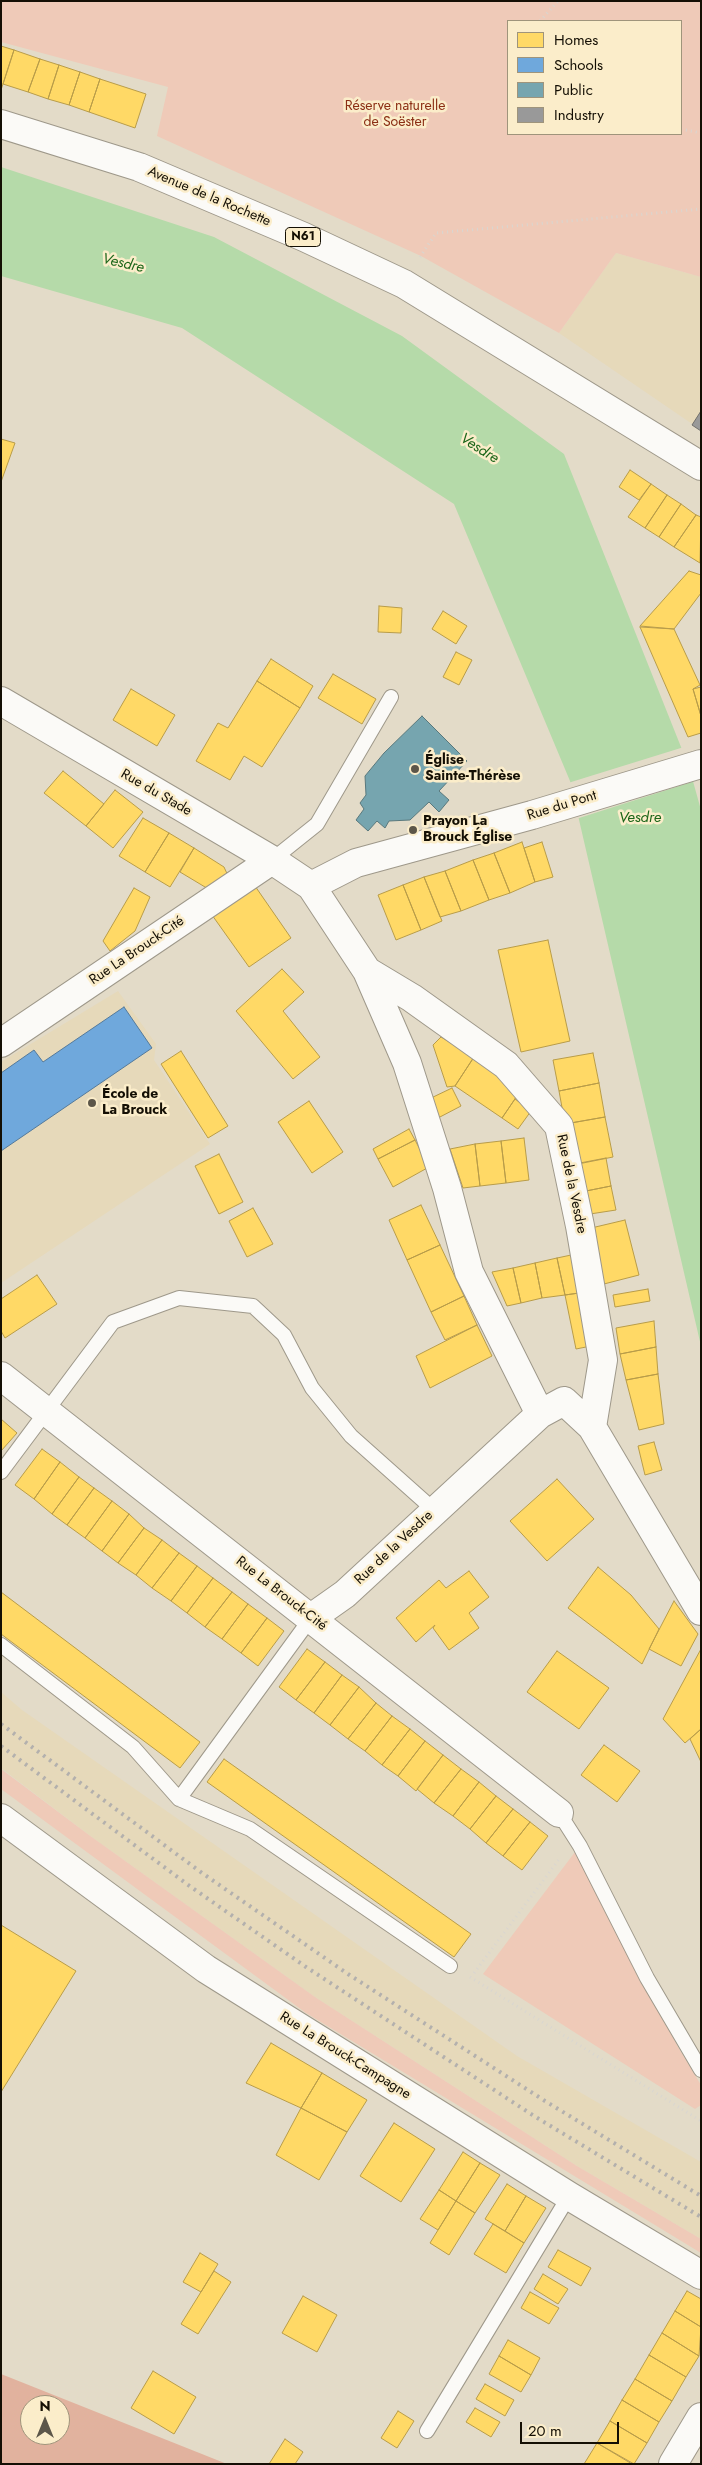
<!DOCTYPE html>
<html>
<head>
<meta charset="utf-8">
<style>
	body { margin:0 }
	#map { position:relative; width:702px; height:2465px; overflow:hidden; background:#e3dbc8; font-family:Jost,sans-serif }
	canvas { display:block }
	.frame { position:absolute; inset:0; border:2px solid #140f04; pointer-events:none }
	.legend { position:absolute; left:507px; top:20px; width:175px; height:115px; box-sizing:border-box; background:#fbedca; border:1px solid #9f947b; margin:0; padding:6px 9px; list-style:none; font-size:15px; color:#140f04 }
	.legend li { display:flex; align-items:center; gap:10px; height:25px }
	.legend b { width:25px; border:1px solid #9f947b }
	.north { position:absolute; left:20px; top:2395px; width:50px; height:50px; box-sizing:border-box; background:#fbedca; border:1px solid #9f947b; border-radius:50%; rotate:0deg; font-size:14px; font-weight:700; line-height:20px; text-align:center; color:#140f04 }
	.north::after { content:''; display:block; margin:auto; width:18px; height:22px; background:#5c5649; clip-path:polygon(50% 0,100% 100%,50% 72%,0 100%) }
	.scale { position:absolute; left:520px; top:2422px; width:99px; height:22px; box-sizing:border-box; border:2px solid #140f04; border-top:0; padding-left:6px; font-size:15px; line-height:18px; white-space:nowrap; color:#140f04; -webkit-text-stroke:4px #fbedca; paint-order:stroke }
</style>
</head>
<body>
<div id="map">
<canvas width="702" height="2465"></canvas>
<div class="frame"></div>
<ul class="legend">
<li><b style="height:14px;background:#ffd966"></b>Homes</li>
<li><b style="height:14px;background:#6fa8dc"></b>Schools</li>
<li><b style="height:14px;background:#76a5af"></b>Public</li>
<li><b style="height:14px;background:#999"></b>Industry</li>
</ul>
<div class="north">N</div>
<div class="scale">20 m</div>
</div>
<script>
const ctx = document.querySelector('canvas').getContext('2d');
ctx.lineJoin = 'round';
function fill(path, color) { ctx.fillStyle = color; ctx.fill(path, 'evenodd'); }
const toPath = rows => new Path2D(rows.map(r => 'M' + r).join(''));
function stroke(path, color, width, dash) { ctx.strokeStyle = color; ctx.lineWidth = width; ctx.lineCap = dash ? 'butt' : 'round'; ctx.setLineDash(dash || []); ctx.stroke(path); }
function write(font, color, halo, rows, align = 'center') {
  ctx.font = font + ' Jost,sans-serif'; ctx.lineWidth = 5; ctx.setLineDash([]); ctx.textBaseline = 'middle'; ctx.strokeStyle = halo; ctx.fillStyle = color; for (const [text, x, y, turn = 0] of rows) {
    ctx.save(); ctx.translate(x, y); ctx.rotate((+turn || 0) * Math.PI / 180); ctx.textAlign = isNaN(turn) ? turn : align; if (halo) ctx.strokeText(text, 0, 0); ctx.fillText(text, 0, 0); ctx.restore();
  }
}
fill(toPath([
	[616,253,701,277,701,430,559,333],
	[118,991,156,1044,154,1060,210,1144,1,1283,1,1062],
	[1,1692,22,1710,517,2056,701,2162,701,2239,577,2166,315,1997,89,1835,1,1768]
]), '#e6d9ba');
fill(toPath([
	[1,1,701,1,701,277,616,253,559,333,421,256,157,136,168,87,1,42],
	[508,21,681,21,681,134,508,134],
	[1,1769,89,1835,315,1997,577,2166,701,2239,701,2253,306,2013,1,1789],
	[575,1852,678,2047,701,2085,701,2105,695,2109,483,1974]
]), '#efcab8');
fill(toPath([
	[1,2374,227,2464,1,2464],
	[30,2405,60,2405,60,2435,30,2435]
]), '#e1b29e');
fill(toPath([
	[1,167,214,237,402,336,564,454,689,767,701,810,701,1346,570,781,454,504,182,328,1,276]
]), '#b5daa9');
fill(toPath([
	[684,747,695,781,576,819,568,783]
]), '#e3dbc8');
const homes = toPath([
	[1,46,14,50,1,90,1,46],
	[14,50,40,59,28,92,3,84,14,50],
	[40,59,59,65,48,99,28,92,40,59],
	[59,65,80,72,69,105,48,99,59,65],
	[80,72,100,79,89,112,69,105,80,72],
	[100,79,146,94,135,128,89,112,100,79],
	[1,439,15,443,1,482,1,439],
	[630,470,651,484,639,500,619,487,630,470],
	[651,484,667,495,645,528,628,517,651,484],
	[667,495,681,504,659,537,645,528,667,495],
	[681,504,696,515,674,547,659,537,681,504],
	[696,515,701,517,700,563,674,547,696,515],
	[689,571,701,575,701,593,674,629,640,626,689,571],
	[379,606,402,608,401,633,378,632,379,606],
	[443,611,467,626,456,644,432,629,443,611],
	[640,627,674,629,700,685,693,689,701,716,701,733,688,737,640,627],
	[456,652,472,660,459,685,443,677,456,652],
	[271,659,313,686,300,708,257,681,271,659],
	[333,674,376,699,362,724,318,698,333,674],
	[257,681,300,708,262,767,244,756,230,780,196,761,218,723,228,728,257,681],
	[701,687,701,716,693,689,701,687],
	[131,689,175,715,157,746,113,720,131,689],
	[63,771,104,804,86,826,44,793,63,771],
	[115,790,143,812,113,848,86,826,115,790],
	[143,818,169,833,145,872,119,856,143,818],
	[169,833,194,848,170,887,145,872,169,833],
	[522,842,535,882,510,893,494,853,522,842],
	[542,842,553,877,535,882,524,848,542,842],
	[194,848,224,867,229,878,210,890,180,872,194,848],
	[494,853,510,893,489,900,473,860,494,853],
	[473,860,489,900,461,911,445,871,473,860],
	[445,871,461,911,440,917,424,877,445,871],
	[424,877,442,921,421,930,403,885,424,877],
	[403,885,421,930,396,940,378,895,403,885],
	[255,886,291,938,249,967,212,915,255,886],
	[134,888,150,897,135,931,110,951,103,941,134,888],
	[548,940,570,1041,521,1052,498,950,548,940],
	[282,969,304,992,283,1011,320,1057,293,1079,236,1011,282,969],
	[441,1037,474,1057,455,1086,447,1087,433,1045,441,1037],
	[181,1051,228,1126,208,1138,161,1064,181,1051],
	[593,1053,599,1083,559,1091,553,1060,593,1053],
	[474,1057,521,1090,502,1118,455,1086,474,1057],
	[599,1083,605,1117,565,1124,559,1091,599,1083],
	[452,1088,461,1106,438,1118,429,1099,452,1088],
	[515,1099,531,1111,518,1129,502,1118,515,1099],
	[309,1101,343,1152,312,1173,278,1122,309,1101],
	[605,1117,613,1157,573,1165,565,1124,605,1117],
	[409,1129,415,1140,378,1159,373,1149,409,1129],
	[524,1138,529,1180,506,1183,501,1141,524,1138],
	[415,1140,429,1167,393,1187,378,1159,415,1140],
	[501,1141,506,1183,480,1186,475,1144,501,1141],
	[475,1144,480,1186,463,1188,450,1149,475,1144],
	[219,1154,243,1202,219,1214,195,1166,219,1154],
	[606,1158,611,1186,586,1191,580,1163,606,1158],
	[611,1186,616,1210,590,1214,586,1191,611,1186],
	[421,1205,440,1245,407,1260,389,1220,421,1205],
	[253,1208,273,1244,247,1257,229,1221,253,1208],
	[625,1220,639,1275,600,1285,587,1229,625,1220],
	[440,1245,464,1296,431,1312,407,1260,440,1245],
	[576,1254,586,1292,565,1295,557,1258,576,1254],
	[557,1258,565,1295,542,1298,535,1263,557,1258],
	[535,1263,542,1298,521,1303,513,1268,535,1263],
	[513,1268,521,1303,507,1306,492,1272,513,1268],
	[37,1275,57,1304,5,1338,1,1331,1,1299,37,1275],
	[648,1289,650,1301,615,1307,613,1295,648,1289],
	[586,1292,596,1345,576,1349,565,1295,586,1292],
	[464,1296,477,1325,445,1340,431,1312,464,1296],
	[654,1321,656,1347,620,1354,616,1328,654,1321],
	[477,1325,492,1356,430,1388,416,1356,477,1325],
	[656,1347,658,1374,626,1380,620,1354,656,1347],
	[658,1374,664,1424,639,1430,626,1380,658,1374],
	[1,1419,17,1433,1,1451,1,1419],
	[654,1442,662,1470,645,1475,638,1446,654,1442],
	[42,1449,60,1462,34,1499,15,1485,42,1449],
	[60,1462,79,1477,52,1514,34,1499,60,1462],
	[79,1477,94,1488,67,1525,52,1514,79,1477],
	[557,1479,594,1519,547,1561,510,1521,557,1479],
	[94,1488,112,1501,85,1538,67,1525,94,1488],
	[112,1501,129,1514,102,1551,85,1538,112,1501],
	[129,1514,144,1528,118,1563,102,1551,129,1514],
	[144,1528,162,1540,136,1575,118,1563,144,1528],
	[162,1540,179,1553,152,1588,136,1575,162,1540],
	[179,1553,197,1566,171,1601,152,1588,179,1553],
	[197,1566,213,1578,187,1613,171,1601,197,1566],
	[598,1567,631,1595,659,1629,642,1664,568,1608,598,1567],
	[469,1571,489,1597,469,1613,479,1628,449,1650,433,1628,435,1625,416,1642,396,1618,439,1580,446,1588,469,1571],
	[213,1578,232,1592,205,1627,187,1613,213,1578],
	[1,1592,200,1742,180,1768,1,1634,1,1592],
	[232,1592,248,1604,222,1639,205,1627,232,1592],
	[674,1601,698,1634,681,1666,649,1649,674,1601],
	[248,1604,267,1618,241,1653,222,1639,248,1604],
	[267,1618,284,1631,258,1666,241,1653,267,1618],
	[307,1649,325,1662,296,1700,279,1687,307,1649],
	[701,1649,701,1729,685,1743,663,1719,701,1649],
	[557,1651,609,1688,579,1729,527,1692,557,1651],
	[325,1662,342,1675,314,1713,296,1700,325,1662],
	[342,1675,359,1687,330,1725,314,1713,342,1675],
	[359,1687,376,1703,348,1739,330,1725,359,1687],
	[376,1703,392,1716,365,1751,348,1739,376,1703],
	[392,1716,410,1729,382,1765,365,1751,392,1716],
	[410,1729,425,1741,398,1776,382,1765,410,1729],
	[701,1729,701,1762,690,1739,701,1729],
	[425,1741,443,1755,416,1791,398,1776,425,1741],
	[604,1745,640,1771,617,1802,581,1775,604,1745],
	[443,1755,461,1769,434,1803,417,1789,443,1755],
	[224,1759,471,1934,454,1957,207,1782,224,1759],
	[461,1769,479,1782,453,1816,434,1803,461,1769],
	[479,1782,496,1796,470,1829,453,1816,479,1782],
	[496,1796,513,1809,486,1843,470,1829,496,1796],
	[513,1809,530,1822,503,1856,486,1843,513,1809],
	[530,1822,548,1836,522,1870,503,1856,530,1822],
	[1,1925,76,1971,1,2092,1,1925],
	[271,2043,322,2073,301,2108,246,2083,271,2043],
	[322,2073,367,2100,347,2132,301,2108,322,2073],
	[301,2108,347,2132,319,2180,276,2155,301,2108],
	[394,2123,435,2149,401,2202,360,2176,394,2123],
	[463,2152,480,2163,456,2201,439,2190,463,2152],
	[480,2163,500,2175,475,2213,456,2201,480,2163],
	[507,2184,526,2196,505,2231,485,2219,507,2184],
	[439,2190,456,2201,438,2230,420,2219,439,2190],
	[526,2196,546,2208,524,2243,505,2231,526,2196],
	[456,2201,475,2213,449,2255,430,2243,456,2201],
	[493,2224,524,2243,506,2273,474,2254,493,2224],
	[558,2250,591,2268,581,2286,548,2267,558,2250],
	[200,2253,218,2264,201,2292,183,2282,200,2253],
	[214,2271,231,2282,198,2334,181,2324,214,2271],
	[543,2274,568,2289,558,2304,534,2289,543,2274],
	[687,2291,701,2299,701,2327,675,2311,687,2291],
	[530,2292,559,2308,549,2324,521,2308,530,2292],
	[303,2296,337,2315,317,2352,282,2333,303,2296],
	[675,2311,701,2327,699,2356,662,2333,675,2311],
	[662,2333,699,2356,686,2377,649,2355,662,2333],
	[508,2340,540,2358,531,2375,499,2356,508,2340],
	[649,2355,686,2377,672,2401,635,2379,649,2355],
	[499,2356,531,2375,521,2392,489,2374,499,2356],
	[153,2371,196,2397,174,2434,131,2408,153,2371],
	[635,2379,672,2401,659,2422,622,2400,635,2379],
	[485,2384,514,2400,505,2416,476,2399,485,2384],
	[622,2400,659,2422,647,2443,610,2421,622,2400],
	[475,2408,500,2422,491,2437,466,2422,475,2408],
	[398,2411,414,2421,397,2448,381,2438,398,2411],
	[610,2421,647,2443,634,2464,597,2443,610,2421],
	[285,2439,303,2452,295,2464,269,2464,285,2439],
	[597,2443,632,2464,584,2464,597,2443]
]);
fill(homes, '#ffd966');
stroke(homes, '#b89c49', 1);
const schools = toPath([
	[124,1007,152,1048,1,1151,1,1073,34,1050,43,1062,124,1007]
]);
fill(schools, '#6fa8dc');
stroke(schools, '#547a9b', 1);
const public = toPath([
	[422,716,467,761,439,791,449,800,439,812,429,802,410,820,389,821,385,828,377,821,368,831,356,820,364,809,360,803,366,795,365,776,384,753,422,716]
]);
fill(public, '#76a5af');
stroke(public, '#59787c', 1);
const industry = toPath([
	[701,411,701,431,692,425,701,411]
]);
fill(industry, '#999');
stroke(industry, '#71706c', 1);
const service = toPath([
	[272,860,317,824,391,697],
	[1,1472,113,1322,179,1298,253,1306,284,1335,312,1388,351,1436,434,1510],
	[1,1645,133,1747,179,1799,250,1829,450,1966],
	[179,1799,311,1618],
	[559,1813,580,1846,647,1978,701,2070],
	[427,2431,569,2196]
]);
const minor = toPath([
	[1,701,272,860,311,886,367,971,407,1063,447,1188,469,1272,540,1414],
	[311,886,356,863,532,815,701,764],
	[367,971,412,998,506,1065,559,1126,580,1226,603,1360,592,1427],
	[1,1043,272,860],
	[1,1376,559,1813],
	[311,1618,345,1594,540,1414,564,1401,592,1427,701,1611],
	[1,1818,206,1969,569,2196,701,2275],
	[673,2464,701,2417]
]);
const primary = toPath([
	[1,124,139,167,304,237,404,284,701,466]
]);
stroke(service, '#9e988a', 16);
stroke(minor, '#9e988a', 30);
stroke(primary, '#9e988a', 30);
stroke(toPath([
	[540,21,558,1],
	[681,129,701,133],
	[420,257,436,233,701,209],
	[474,1973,560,1858],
	[470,1977,701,2121]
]), '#d9d6d0', 3, [1, 4]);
stroke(service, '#fbfaf7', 14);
stroke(minor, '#fbfaf7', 28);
stroke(primary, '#fbfaf7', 28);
stroke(toPath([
	[1,1724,202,1873,348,1974,545,2101,701,2196],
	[1,1746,191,1887,306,1967,534,2116,701,2217]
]), '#b3b0ad', 4, [2.5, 5]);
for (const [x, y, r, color] of [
	[415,769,5,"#5c5649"],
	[413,830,5,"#5c5649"],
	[92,1103,5,"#5c5649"]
]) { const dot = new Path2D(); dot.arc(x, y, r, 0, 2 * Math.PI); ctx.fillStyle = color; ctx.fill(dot); stroke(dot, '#fbedca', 2); }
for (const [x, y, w] of [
	[303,237,35]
]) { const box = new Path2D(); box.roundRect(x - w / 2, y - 9.5, w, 19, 4); ctx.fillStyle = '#fbedca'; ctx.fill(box); stroke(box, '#140f04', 1); }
write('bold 12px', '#140f04', null, [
	["N61",303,237]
]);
write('14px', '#8b2e14', '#fbedca', [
	["Réserve naturelle",395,107],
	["de Soëster",395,123]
]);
write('14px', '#140f04', '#fbedca', [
	["Avenue de la Rochette",209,197,23],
	["Rue du Stade",156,793,30],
	["Rue du Pont",562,806,-17],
	["Rue La Brouck-Cité",137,951,-34],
	["Rue de la Vesdre",571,1184,78],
	["Rue de la Vesdre",394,1548,-43],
	["Rue La Brouck-Cité",281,1594,38],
	["Rue La Brouck-Campagne",345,2056,32]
]);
write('bold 14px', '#140f04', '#fbedca', [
	["Église",425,761],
	["Sainte-Thérèse",425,777],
	["Prayon La",423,822],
	["Brouck Église",423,838],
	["École de",102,1095],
	["La Brouck",102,1111]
], 'left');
write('italic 15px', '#1c6619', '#fbedca', [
	["Vesdre",123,264,13],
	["Vesdre",479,449,32],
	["Vesdre",640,818]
]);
</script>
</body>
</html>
